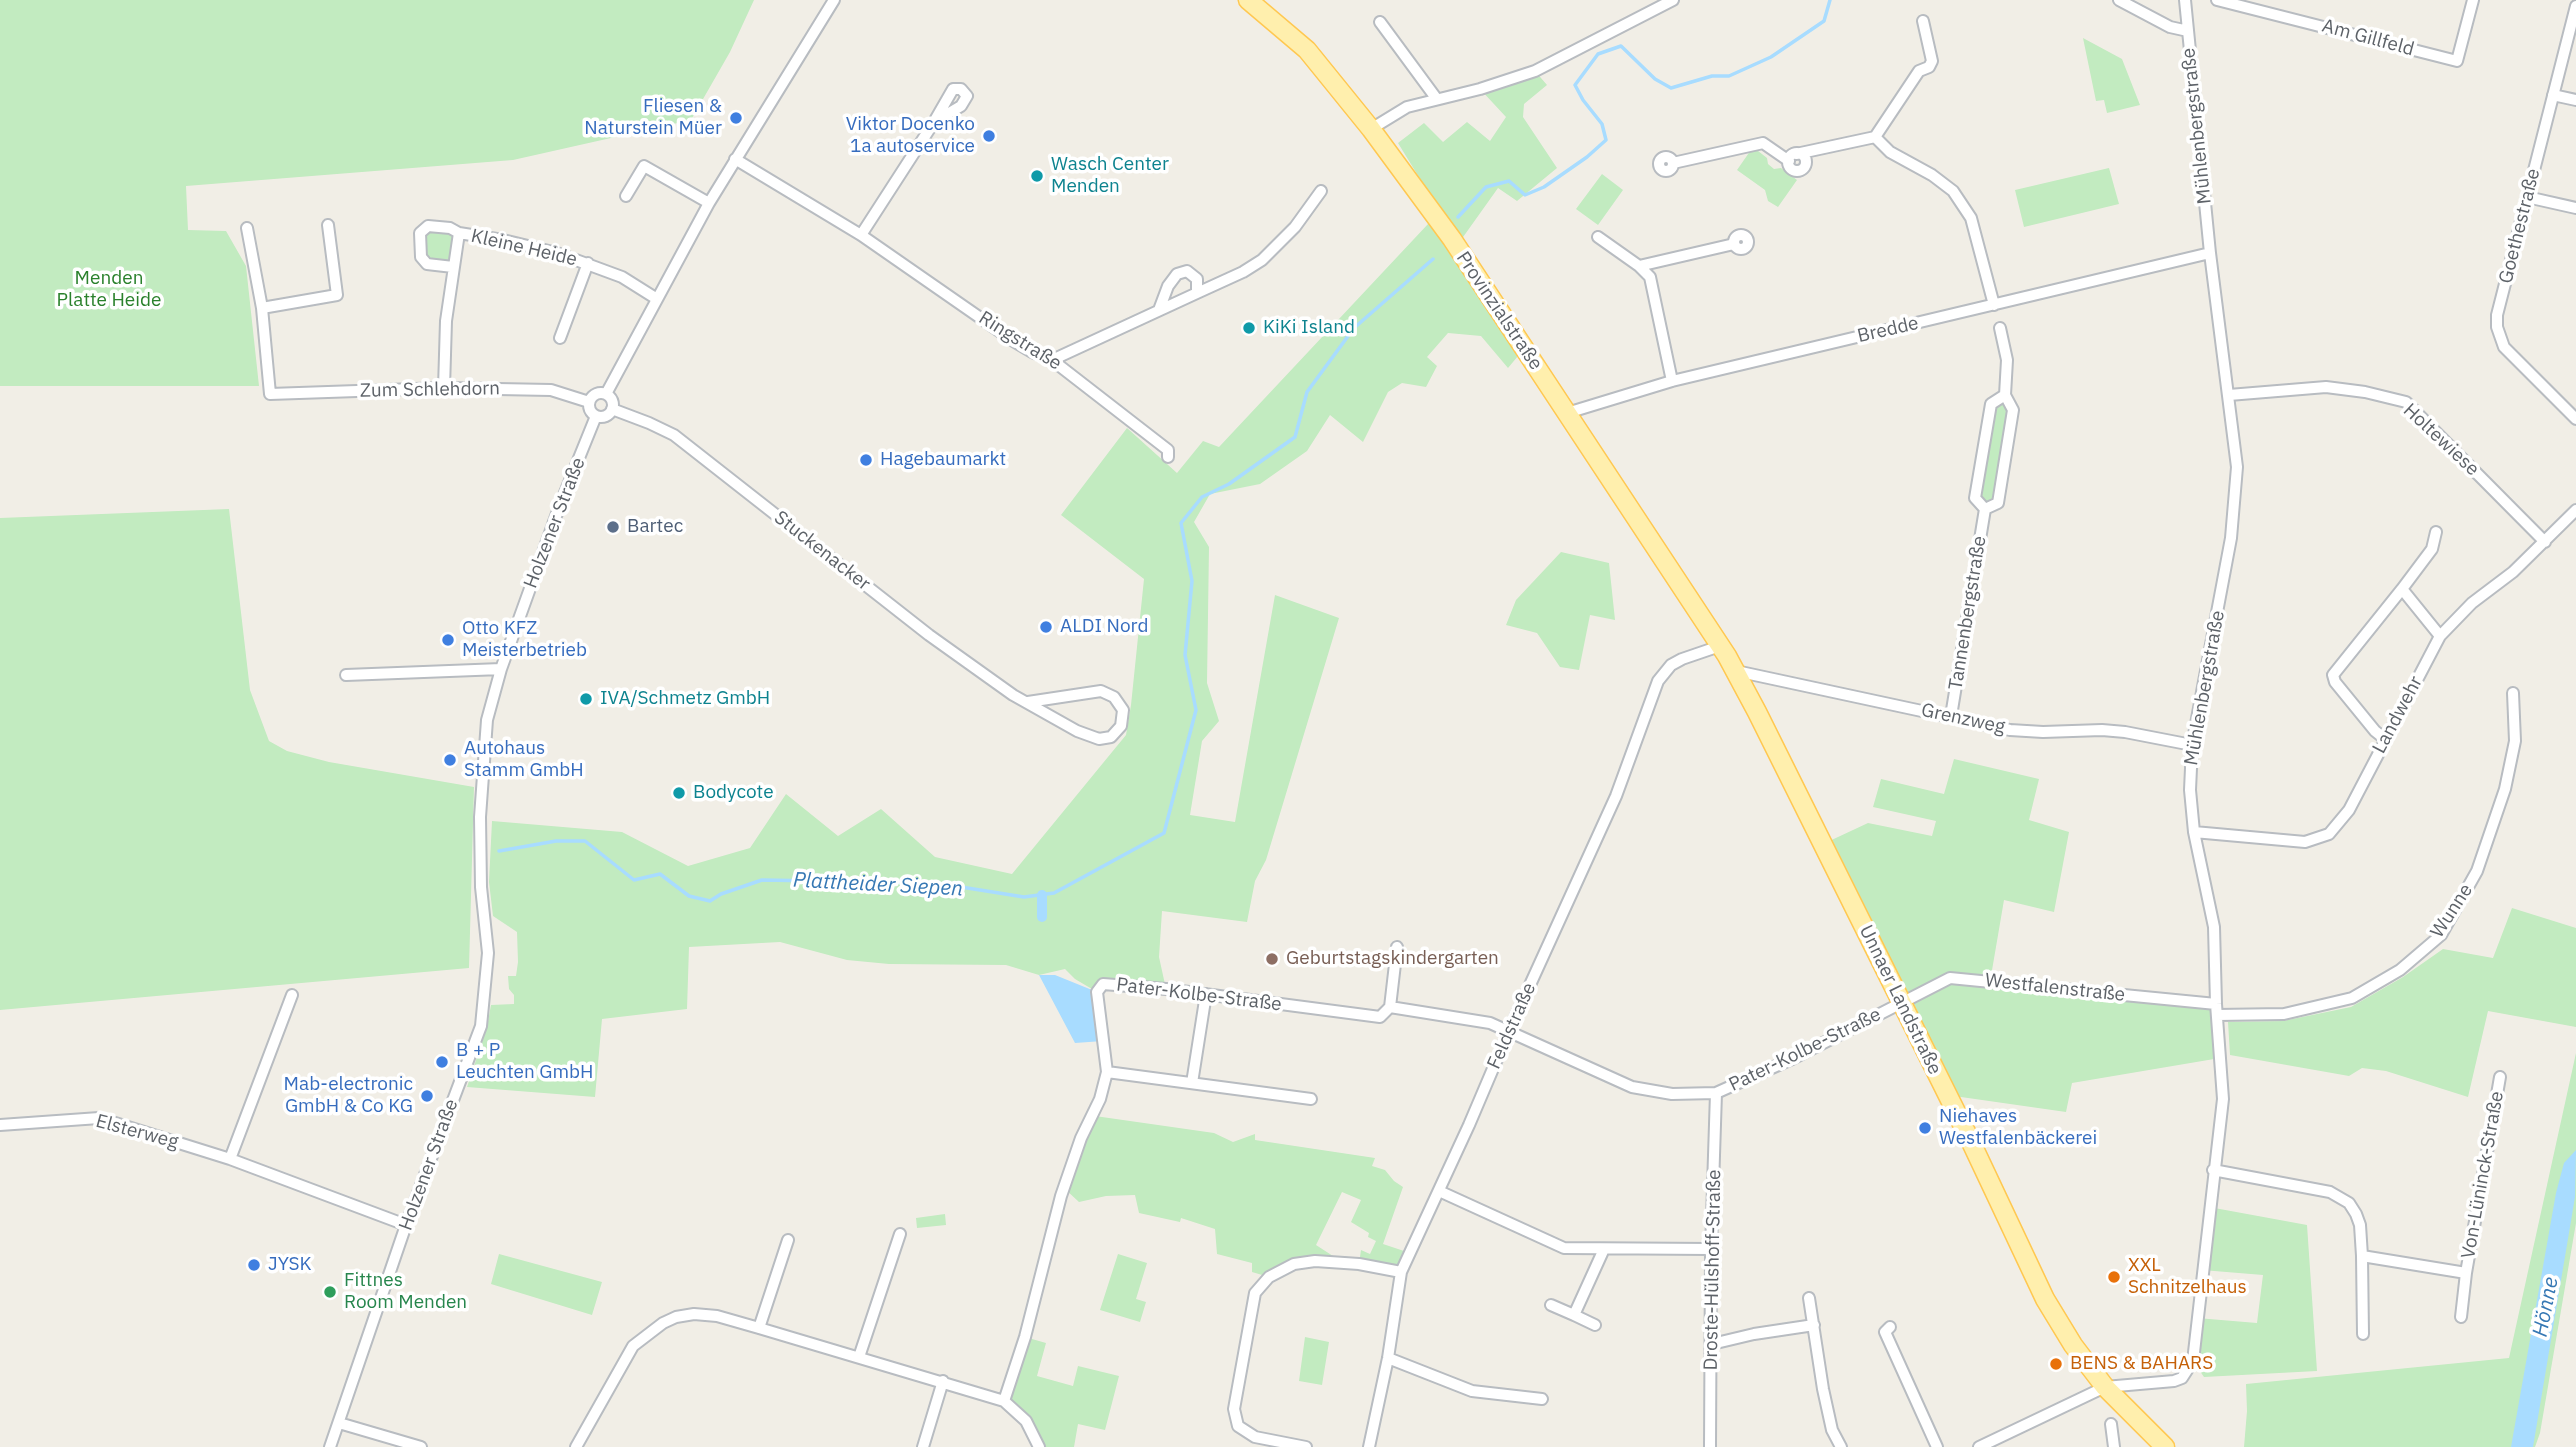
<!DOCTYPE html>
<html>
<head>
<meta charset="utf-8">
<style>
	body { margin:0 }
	canvas { display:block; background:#f1eee6 }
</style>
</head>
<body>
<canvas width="2576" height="1447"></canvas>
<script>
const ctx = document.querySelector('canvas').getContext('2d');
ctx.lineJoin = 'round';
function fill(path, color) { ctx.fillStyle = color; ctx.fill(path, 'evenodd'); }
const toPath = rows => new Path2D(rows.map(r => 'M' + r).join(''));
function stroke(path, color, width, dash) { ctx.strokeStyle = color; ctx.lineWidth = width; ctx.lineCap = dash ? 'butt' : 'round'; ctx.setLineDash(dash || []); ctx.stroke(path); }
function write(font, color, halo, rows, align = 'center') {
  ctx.font = font + ' "IBM Plex Sans",sans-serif'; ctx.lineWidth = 7; ctx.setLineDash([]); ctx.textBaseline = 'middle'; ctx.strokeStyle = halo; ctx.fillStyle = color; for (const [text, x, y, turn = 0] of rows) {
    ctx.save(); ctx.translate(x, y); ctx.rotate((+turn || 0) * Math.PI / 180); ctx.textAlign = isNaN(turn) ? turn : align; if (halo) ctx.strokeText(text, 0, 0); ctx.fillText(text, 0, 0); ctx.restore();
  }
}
fill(toPath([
	[0,0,754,0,730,52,691,120,513,160,186,186,188,230,226,231,246,266,259,386,0,386],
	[2083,38,2122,59,2140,105,2107,113,2104,100,2096,101],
	[1535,71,1547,85,1524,104,1523,117,1557,168,1517,201,1498,188,1451,254,1518,356,1508,368,1481,336,1448,333,1427,357,1437,366,1426,387,1402,383,1388,392,1363,442,1330,415,1307,451,1260,484,1210,494,1194,522,1209,547,1207,683,1219,721,1202,741,1190,815,1235,822,1275,595,1339,618,1266,860,1255,881,1247,922,1162,911,1159,957,1166,989,1103,984,1097,992,1075,979,1065,969,1039,975,1006,965,889,964,847,960,780,942,689,947,687,1009,602,1019,595,1097,467,1087,487,1027,491,1005,514,1004,514,995,509,989,508,976,516,976,518,962,517,932,493,916,489,882,492,821,622,832,688,866,750,848,786,794,838,836,881,809,935,857,1012,874,1126,735,1131,705,1144,579,1061,515,1127,428,1177,473,1203,441,1219,447,1428,224,1441,213,1398,143,1424,123,1443,142,1467,122,1490,141,1506,117,1480,89],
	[1753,147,1767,158,1768,164,1774,169,1781,168,1797,180,1778,207,1768,201,1765,190,1737,170],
	[2109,168,2119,204,2024,227,2015,190],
	[1602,174,1623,190,1598,225,1576,209],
	[428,226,459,233,453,267,427,264,420,233],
	[2005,398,2012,411,1996,501,1985,506,1977,496,1993,406],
	[229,509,250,690,269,741,287,751,329,762,474,787,469,968,0,1010,0,518],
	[1561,552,1609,563,1615,620,1590,615,1579,670,1560,667,1537,633,1506,625,1516,600],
	[1954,759,2039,779,2029,820,2069,832,2054,912,2004,900,1990,982,2216,1004,2220,1058,2072,1083,2066,1112,1947,1095,1823,844,1868,823,1932,836,1936,821,1873,807,1881,779,1944,794],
	[2512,908,2576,928,2576,1027,2488,1011,2468,1097,2386,1071,2362,1068,2349,1076,2230,1055,2228,1022,2283,1021,2351,1007,2403,977,2443,949,2493,958],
	[2576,1053,2576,1223,2540,1433,2535,1447,2244,1447,2247,1411,2246,1384,2509,1358],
	[1095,1116,1214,1133,1233,1142,1255,1134,1255,1140,1375,1158,1372,1166,1385,1170,1394,1181,1403,1187,1383,1244,1410,1253,1401,1272,1359,1264,1361,1250,1370,1254,1376,1241,1368,1237,1369,1233,1351,1222,1361,1200,1342,1192,1316,1245,1333,1256,1331,1262,1315,1261,1269,1277,1252,1272,1252,1263,1217,1254,1215,1229,1181,1218,1180,1222,1139,1213,1135,1195,1106,1196,1079,1202,1066,1190],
	[2209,1207,2307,1225,2317,1371,2204,1377,2193,1361,2197,1318,2257,1323,2263,1275,2202,1270],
	[945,1214,946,1225,917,1228,916,1218],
	[499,1254,602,1282,592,1315,491,1284],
	[1118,1254,1147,1263,1136,1299,1146,1302,1140,1322,1100,1310],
	[1025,1337,1046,1343,1037,1376,1073,1386,1078,1366,1119,1376,1105,1430,1078,1424,1074,1447,1039,1447,1004,1401],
	[1305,1337,1329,1342,1322,1385,1299,1381]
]), '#c2ebc0');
fill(toPath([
	[1039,975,1055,975,1097,992,1103,1041,1075,1043],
	[2576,1150,2575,1197,2533,1447,2511,1447,2556,1193,2564,1163]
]), '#a8dcff');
stroke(toPath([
	[1458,217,1486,187,1509,181,1525,195,1544,187,1587,157,1606,140,1602,124,1583,100,1575,85,1598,54,1621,46,1655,79,1671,88,1712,76,1729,76,1771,57,1824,21,1830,0],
	[499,851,556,841,585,841,634,880,660,874,689,896,710,901,721,894,762,880,936,883,1024,897,1054,893,1164,833,1196,710,1185,655,1192,581,1181,523,1202,497,1229,484,1295,437,1307,392,1354,328,1433,259]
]), '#a8dcff', 3.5);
stroke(toPath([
	[1042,895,1042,917]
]), '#a8dcff', 10);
const street = toPath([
	[2119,0,2170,27,2188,31],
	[2217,0,2457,61,2473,0],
	[2576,6,2497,315,2497,327,2504,347,2576,419],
	[1380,22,1436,98],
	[2553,95,2576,100],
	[1371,129,1407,107,1480,89,1535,71,1673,0],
	[1875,137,1919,71,1929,67,1932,61,1923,21],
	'1788 162a9 9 0 1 1 18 0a9 9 0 1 1-18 0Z',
	[1796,154,1875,137,1890,152,1932,175,1953,191,1971,218,1994,305],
	'1659 164a7 7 0 1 1 14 0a7 7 0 1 1-14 0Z',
	[735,159,861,235,1015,342,1032,352,1052,360,1168,450,1168,457],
	[1673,163,1763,143,1789,161],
	[626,196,644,166,709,203],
	[2527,197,2576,208],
	[247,228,262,308,270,394,444,388,551,390,589,402],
	'1734 242a7 7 0 1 1 14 0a7 7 0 1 1-14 0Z',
	[861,235,934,122,961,106,967,96,961,89,953,89,934,122],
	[1598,237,1639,266,1650,277,1672,381],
	[1639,266,1734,244],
	[453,267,427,264,421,257,420,233,428,226,450,228,459,233],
	[1197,293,1243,272,1262,260,1295,227,1321,191],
	[262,308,337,295,328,225],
	[2000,328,2007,360,2005,395],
	[560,338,588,263],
	[1052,360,1197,293,1197,279,1187,271,1177,274,1168,286,1159,310],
	[444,388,446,321,459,233,503,240,557,253,622,277,657,299],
	'589 405a12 12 0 1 1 24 0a12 12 0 1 1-24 0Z',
	[606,394,709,203,834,0],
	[2229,395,2326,387,2365,392,2406,402,2545,542],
	[612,409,649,423,674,435,929,635,1013,695,1077,731,1099,739,1111,737,1121,726,1123,710,1114,697,1101,691,1028,702],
	[1567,413,1672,381,2210,253],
	[2402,589,2432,549,2436,532],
	[1736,671,2010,730,2043,732,2102,730,2125,732,2192,745],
	[346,675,501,669],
	[1951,716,1985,509,1998,503,2013,410,2005,395,1991,404,1975,498,1985,509],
	[2385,739,2375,731,2335,682,2333,675,2402,589,2440,636],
	[2194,832,2305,842,2329,834,2349,810,2440,636,2472,603,2513,572,2576,510],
	[1390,1007,1397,947],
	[2217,1015,2284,1014,2352,998,2400,970,2441,935,2477,871,2505,789,2515,741,2513,693],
	[1107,1072,1311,1099],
	[1192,1083,1206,994],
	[0,1125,99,1118,230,1159,406,1225],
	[230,1159,292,995],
	[2213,1170,2330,1192,2349,1203,2356,1214,2360,1225,2362,1256,2466,1273,2500,1077],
	[1439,1191,1564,1248,1711,1249],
	[2362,1256,2363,1334],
	[1809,1298,1823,1389,1832,1430,1841,1447],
	[1551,1305,1574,1315,1604,1249],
	[1574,1315,1595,1325],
	[2461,1317,2466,1273],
	[1890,1327,1885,1332,1937,1447],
	[759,1328,788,1240],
	[1712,1344,1754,1334,1814,1325],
	[859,1357,900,1234],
	[1388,1358,1472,1391,1542,1399],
	[1004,1401,1025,1337,1061,1196,1081,1138,1100,1099,1107,1072,1097,992,1103,984,1166,989,1380,1017,1390,1007,1490,1023,1632,1087,1672,1094,1716,1093,1794,1058,1950,978,2216,1004],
	[339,1423,421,1447],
	[2111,1424,2114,1447],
	[330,1447,406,1225,481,1026,488,953,481,887,480,817,487,720,501,669,560,505,596,416],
	[576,1447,633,1346,663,1323,676,1317,694,1314,717,1316,759,1328,1004,1401,1026,1421,1039,1447],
	[923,1447,943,1381],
	[1306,1447,1255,1437,1238,1426,1234,1409,1255,1293,1269,1277,1294,1264,1315,1261,1359,1264,1401,1272],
	[1369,1447,1388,1358,1401,1272,1469,1125,1509,1031,1616,796,1658,681,1671,665,1682,659,1720,646],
	[1710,1447,1711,1249,1716,1093],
	[1979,1447,2105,1387,2174,1381,2182,1378,2193,1361,2223,1099,2216,1004,2214,927,2194,832,2190,790,2191,768,2192,745,2231,538,2237,467,2210,253,2185,0]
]);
const primary = toPath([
	[1248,0,1307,50,1371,129,1452,239,1727,656,1757,712,1971,1142,2045,1299,2073,1345,2105,1387,2165,1447]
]);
stroke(street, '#b8bcc1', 14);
stroke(primary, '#ffc851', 21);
stroke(street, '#fff', 10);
stroke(primary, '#ffefad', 18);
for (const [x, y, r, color] of [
	[736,118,7,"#3f7fe0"],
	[989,136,7,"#3f7fe0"],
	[1037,176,7,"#0f9aa8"],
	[1249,328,7,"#0f9aa8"],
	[866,460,7,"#3f7fe0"],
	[613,527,7,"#5c6f8a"],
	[1046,627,7,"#3f7fe0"],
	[448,640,7,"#3f7fe0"],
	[586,699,7,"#0f9aa8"],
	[450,760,7,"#3f7fe0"],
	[679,793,7,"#0f9aa8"],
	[1272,959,7,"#8d6e63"],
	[442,1062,7,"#3f7fe0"],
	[427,1096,7,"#3f7fe0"],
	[1925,1128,7,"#3f7fe0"],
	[254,1265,7,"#3f7fe0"],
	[2114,1277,7,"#e8710a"],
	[330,1292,7,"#2e9e5b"],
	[2056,1364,7,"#e8710a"]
]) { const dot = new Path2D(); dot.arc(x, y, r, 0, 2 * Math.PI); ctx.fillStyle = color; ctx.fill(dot); stroke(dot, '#fff', 2.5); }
write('19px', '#5d6268', '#fff', [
	["Am Gillfeld",2368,38,15],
	["Mühlenbergstraße",2197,126,-96],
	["Goethestraße",2520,226,-76],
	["Kleine Heide",524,248,13],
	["Provinzialstraße",1499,311,56],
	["Bredde",1888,330,-13],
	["Ringstraße",1020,341,32],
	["Zum Schlehdorn",430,390,-1],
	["Holtewiese",2441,440,43],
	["Holzener Straße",555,523,-69],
	["Stuckenacker",822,551,38],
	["Tannenbergstraße",1968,613,-81],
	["Mühlenbergstraße",2205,688,-80],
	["Landwehr",2398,715,-62],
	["Grenzweg",1963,719,12],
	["Wunne",2452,911,-57],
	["Westfalenstraße",2055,988,6],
	["Pater-Kolbe-Straße",1199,995,7],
	["Unnaer Landstraße",1900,1000,64],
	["Feldstraße",1512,1026,-66],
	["Pater-Kolbe-Straße",1805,1050,-26],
	["Elsterweg",137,1132,15],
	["Holzener Straße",429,1165,-70],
	["Von-Lüninck-Straße",2483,1175,-80],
	["Droste-Hülshoff-Straße",1713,1270,-89]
]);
write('19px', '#366cbe', '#fff', [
	["Fliesen &",722,107,"right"],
	["Naturstein Müer",722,129,"right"],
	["Viktor Docenko",975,125,"right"],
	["1a autoservice",975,147,"right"],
	["Hagebaumarkt",880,460],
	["ALDI Nord",1060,627],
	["Otto KFZ",462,629],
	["Meisterbetrieb",462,651],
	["Autohaus",464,749],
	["Stamm GmbH",464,771],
	["B + P",456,1051],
	["Leuchten GmbH",456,1073],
	["Mab-electronic",413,1085,"right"],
	["GmbH & Co KG",413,1107,"right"],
	["Niehaves",1939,1117],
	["Westfalenbäckerei",1939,1139],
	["JYSK",268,1265]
], 'left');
write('19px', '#0d838f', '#fff', [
	["Wasch Center",1051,165],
	["Menden",1051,187],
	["KiKi Island",1263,328],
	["IVA/Schmetz GmbH",600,699],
	["Bodycote",693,793]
], 'left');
write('19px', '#2a812c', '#fff', [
	["Menden",109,279],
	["Platte Heide",109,301]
]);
write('19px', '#4e5e75', '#fff', [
	["Bartec",627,527]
], 'left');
write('19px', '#785e54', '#fff', [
	["Geburtstagskindergarten",1286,959]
], 'left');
write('19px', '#c56008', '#fff', [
	["XXL",2128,1266],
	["Schnitzelhaus",2128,1288],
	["BENS & BAHARS",2070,1364]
], 'left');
write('19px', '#27864d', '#fff', [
	["Fittnes",344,1281],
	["Room Menden",344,1303]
], 'left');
write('italic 21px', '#3678b4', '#fff', [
	["Plattheider Siepen",878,885,3],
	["Hönne",2546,1307,-79]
]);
</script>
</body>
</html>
